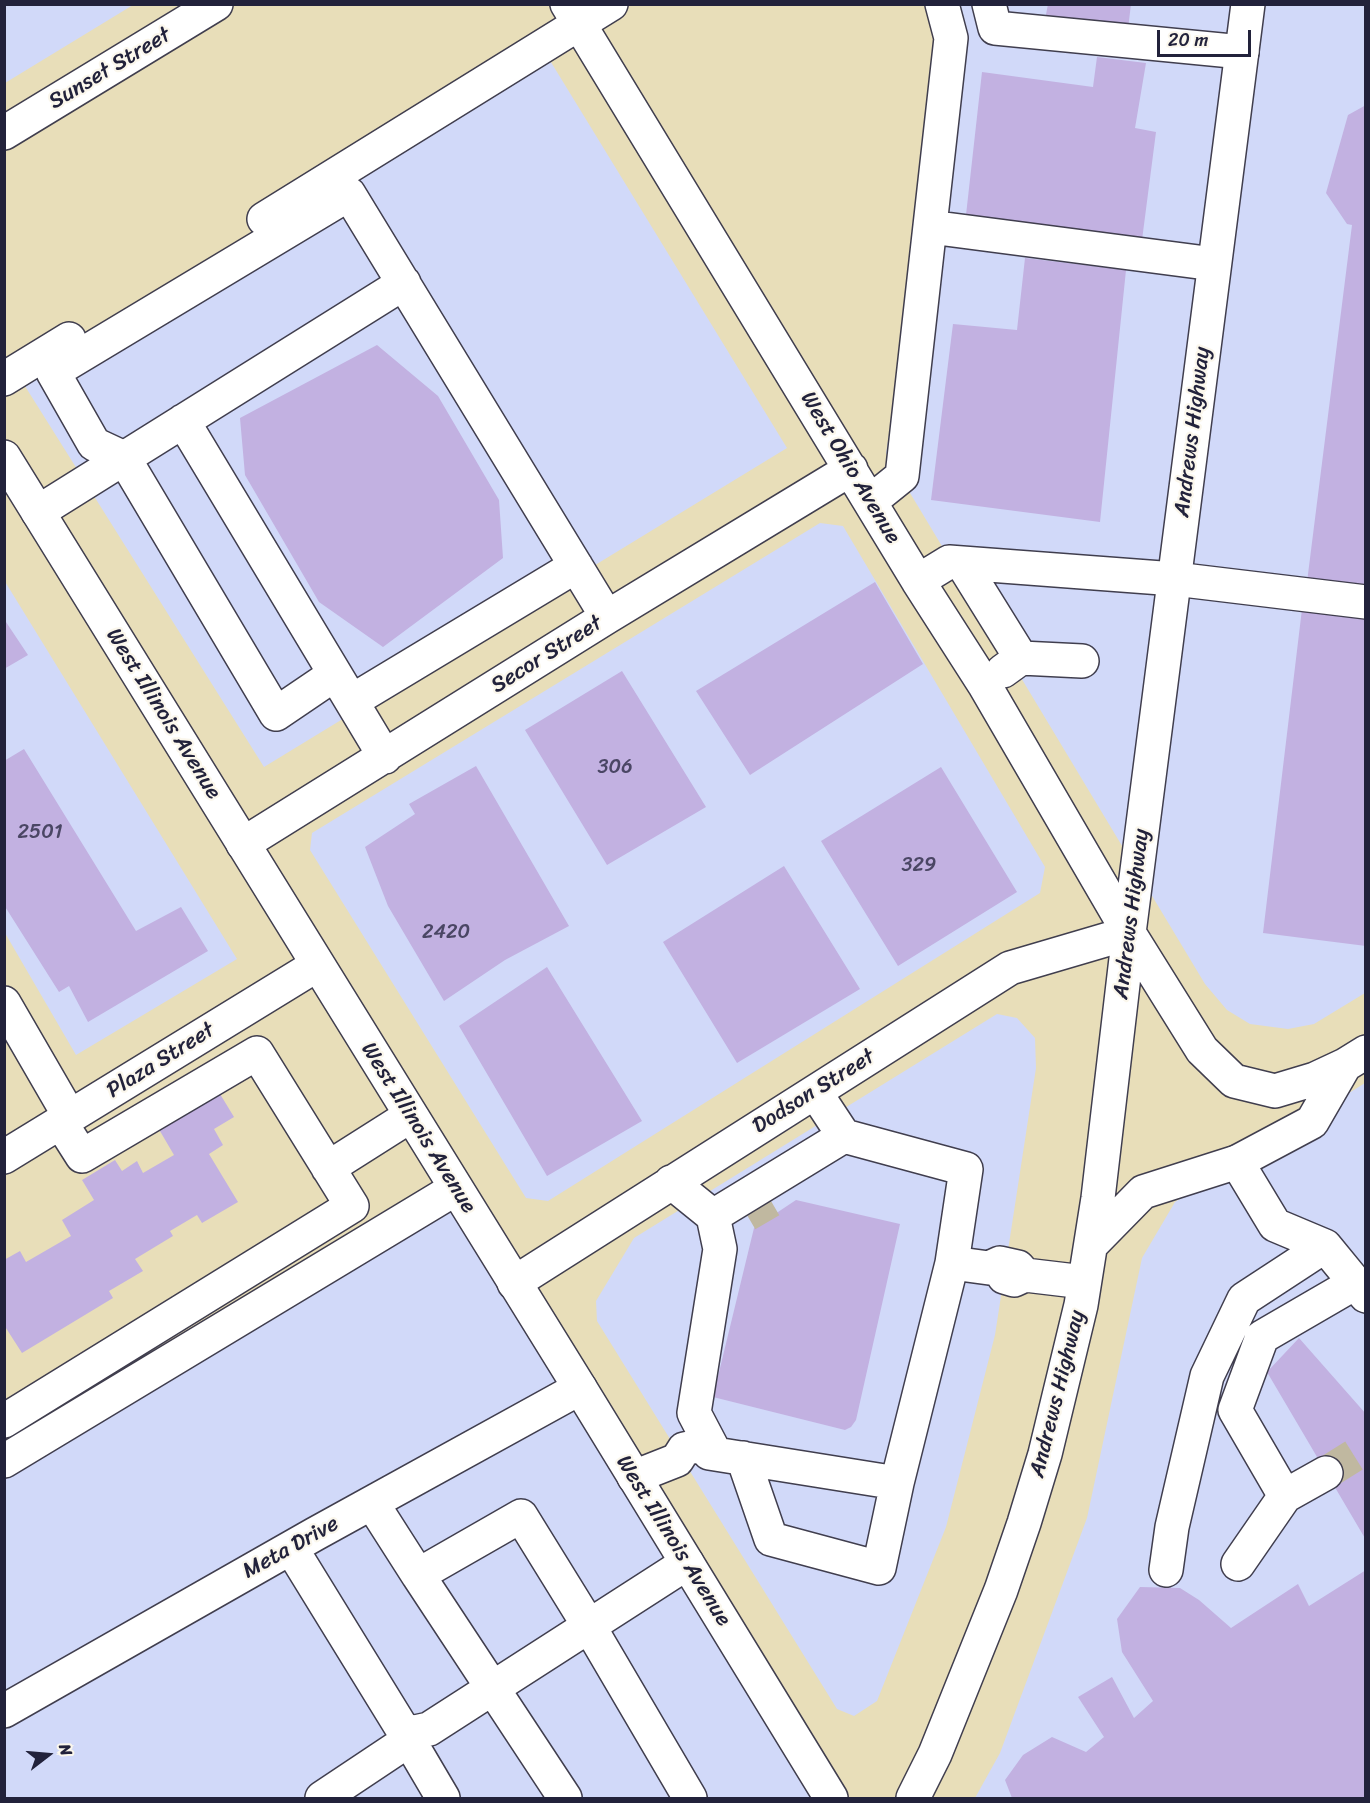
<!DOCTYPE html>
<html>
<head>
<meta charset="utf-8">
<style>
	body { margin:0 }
	#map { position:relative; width:1370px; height:1803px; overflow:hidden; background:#e8deb9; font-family:Sriracha,sans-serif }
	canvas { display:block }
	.frame { position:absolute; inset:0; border:6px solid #22223b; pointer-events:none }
	.north { position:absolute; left:18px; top:1725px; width:60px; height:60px; -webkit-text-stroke:4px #fbf7ec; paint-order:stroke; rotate:74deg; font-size:16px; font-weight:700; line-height:24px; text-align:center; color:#22223b }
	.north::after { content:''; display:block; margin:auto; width:21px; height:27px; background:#22223b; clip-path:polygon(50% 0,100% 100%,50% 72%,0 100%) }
	.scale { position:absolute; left:1157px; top:30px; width:94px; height:27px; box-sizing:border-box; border:3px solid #22223b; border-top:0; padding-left:8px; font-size:18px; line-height:21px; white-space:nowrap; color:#22223b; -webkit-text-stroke:4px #fbf7ec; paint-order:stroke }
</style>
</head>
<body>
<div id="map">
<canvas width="1370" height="1803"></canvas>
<div class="frame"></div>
<div class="north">N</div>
<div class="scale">20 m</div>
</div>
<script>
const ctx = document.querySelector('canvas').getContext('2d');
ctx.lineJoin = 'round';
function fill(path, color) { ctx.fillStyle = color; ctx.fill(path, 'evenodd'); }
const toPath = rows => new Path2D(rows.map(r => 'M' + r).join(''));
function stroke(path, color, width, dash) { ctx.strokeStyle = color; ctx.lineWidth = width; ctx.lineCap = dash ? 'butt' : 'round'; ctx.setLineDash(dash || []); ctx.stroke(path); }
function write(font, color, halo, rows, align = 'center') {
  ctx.font = font + ' Sriracha,sans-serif'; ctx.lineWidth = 4.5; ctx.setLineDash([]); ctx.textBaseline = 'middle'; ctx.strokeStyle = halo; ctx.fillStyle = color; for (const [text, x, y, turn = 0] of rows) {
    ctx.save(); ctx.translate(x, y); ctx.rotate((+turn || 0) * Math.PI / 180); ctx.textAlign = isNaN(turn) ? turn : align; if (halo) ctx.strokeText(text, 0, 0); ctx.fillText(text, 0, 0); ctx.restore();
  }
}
fill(toPath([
	[5,4,133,4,133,5,5,83],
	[940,5,1365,5,1365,993,1314,1024,1288,1029,1250,1024,1227,1010,1205,984,886,453,952,46],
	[546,54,787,448,264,767,18,375],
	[820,523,843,526,1045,867,1040,893,548,1201,526,1198,310,850,312,833],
	[4,580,237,959,76,1055,5,933],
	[997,1014,1017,1018,1035,1038,1036,1068,995,1335,946,1527,877,1701,854,1716,837,1709,597,1321,596,1301,634,1238],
	[1365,1083,1365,1798,975,1798,1000,1753,1087,1518,1142,1258,1175,1202],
	[452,1185,830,1798,5,1798,5,1456]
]), '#d1d9f9');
fill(toPath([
	[1048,4,1131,4,1128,29,1045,20],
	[1097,57,1146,63,1135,128,1156,132,1142,240,966,215,982,72,1093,87],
	[1366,105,1366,589,1307,582,1352,225,1347,224,1326,193,1348,115],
	[1025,258,1126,270,1100,522,931,500,953,324,1017,330],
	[377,345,438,396,499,500,503,558,383,647,319,602,245,475,240,418],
	[875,582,923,664,750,775,696,691],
	[1302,609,1366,617,1366,946,1263,933],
	[4,619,28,655,4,669],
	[622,671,706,807,607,865,525,730],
	[24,749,136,931,181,907,208,951,88,1022,69,986,59,992,4,905,4,761],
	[476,766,569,926,505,960,444,1001,388,906,365,847,415,814,409,804],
	[941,767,1017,892,898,966,821,841],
	[784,866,860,989,737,1063,663,942],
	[547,967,642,1121,547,1176,459,1026],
	[217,1089,234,1117,214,1129,223,1145,209,1154,238,1202,202,1223,197,1215,170,1231,173,1236,135,1259,143,1271,109,1291,113,1298,22,1353,4,1325,4,1260,20,1251,26,1262,71,1236,62,1220,94,1200,82,1180,115,1160,122,1171,137,1161,143,1173,174,1155,157,1126],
	[796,1200,900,1224,856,1420,851,1427,845,1430,713,1397,754,1228],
	[1299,1338,1366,1414,1366,1540,1267,1372],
	[1366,1570,1366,1798,1012,1798,1005,1780,1023,1755,1052,1737,1086,1752,1104,1737,1078,1697,1112,1677,1134,1718,1153,1701,1122,1652,1117,1619,1140,1587,1180,1588,1199,1600,1231,1628,1298,1584,1309,1606]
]), '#c2b1e1');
stroke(toPath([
	[747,1215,771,1201],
	[1326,1473,1366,1448]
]), '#c0b8a0', 33, [33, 16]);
const minor = toPath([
	[989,4,995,28,1242,52],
	[4,133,216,4],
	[264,219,611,4],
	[930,227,1214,264],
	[4,379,69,339],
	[183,421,385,757],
	[871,501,902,476,951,38,942,4],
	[38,512,404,283],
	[962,563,1021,658],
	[918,581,949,562,1175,579,1366,602],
	[1003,671,1021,658,1082,661],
	[335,674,276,714,124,458,94,444,53,372,349,194,607,617],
	[352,701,576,566],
	[243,844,607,617,851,469],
	[4,1003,70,1117],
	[815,1092,844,1136,966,1169,952,1263,989,1268,1000,1263,1018,1267,1025,1275],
	[4,1157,317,965],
	[1237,1162,1275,1225,1325,1246,1366,1296],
	[328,1168,410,1116],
	[671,1182,713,1216,844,1136],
	[713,1216,720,1249,694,1413,715,1453],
	[1004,1277,1014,1280,1025,1275,1084,1282],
	[514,1283,1010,968,1129,933,984,684,918,581,567,4],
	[4,1421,352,1206,257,1053,82,1156,61,1123],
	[743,1458,771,1539,879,1568,897,1483],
	[4,1461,455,1189],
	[634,1477,677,1460,684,1449,702,1445,709,1453,897,1483,952,1263],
	[1285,1496,1326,1473],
	[372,1503,418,1575,521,1516,589,1626,690,1798],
	[291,1548,403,1730,415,1732,429,1729,687,1563],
	[1238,1564,1285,1496,1235,1410,1262,1337,1355,1283],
	[1166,1570,1172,1527,1207,1376,1244,1299,1325,1246],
	[418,1575,565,1798],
	[4,1711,315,1534,580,1388],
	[403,1730,443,1798],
	[322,1798,409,1740]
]);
const major = toPath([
	[4,457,580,1388,831,1798],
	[1129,933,1202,1050,1234,1081,1275,1091,1315,1079,1345,1065,1366,1052],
	[1091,1245,1143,1192,1237,1162,1312,1122,1345,1065],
	[913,1798,935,1754,1001,1590,1024,1523,1045,1454,1081,1305,1098,1198,1129,933,1248,4]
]);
stroke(minor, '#403e4e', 36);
stroke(major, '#403e4e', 36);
stroke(minor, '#fff', 33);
stroke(major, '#fff', 33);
write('20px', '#4a4664', null, [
	["306",615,768],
	["2501",40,833],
	["329",919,866],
	["2420",446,933]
]);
write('22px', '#22223b', '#fbf7ec', [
	["Sunset Street",110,69,-31],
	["Andrews Highway",1193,432,-83],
	["West Ohio Avenue",850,468,59],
	["Secor Street",547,655,-32],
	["West Illinois Avenue",163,714,58],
	["Andrews Highway",1132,914,-83],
	["Plaza Street",161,1061,-32],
	["Dodson Street",814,1092,-32],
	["West Illinois Avenue",418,1128,58],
	["Andrews Highway",1058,1394,-76],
	["West Illinois Avenue",673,1541,58],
	["Meta Drive",291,1548,-29]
]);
</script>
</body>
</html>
